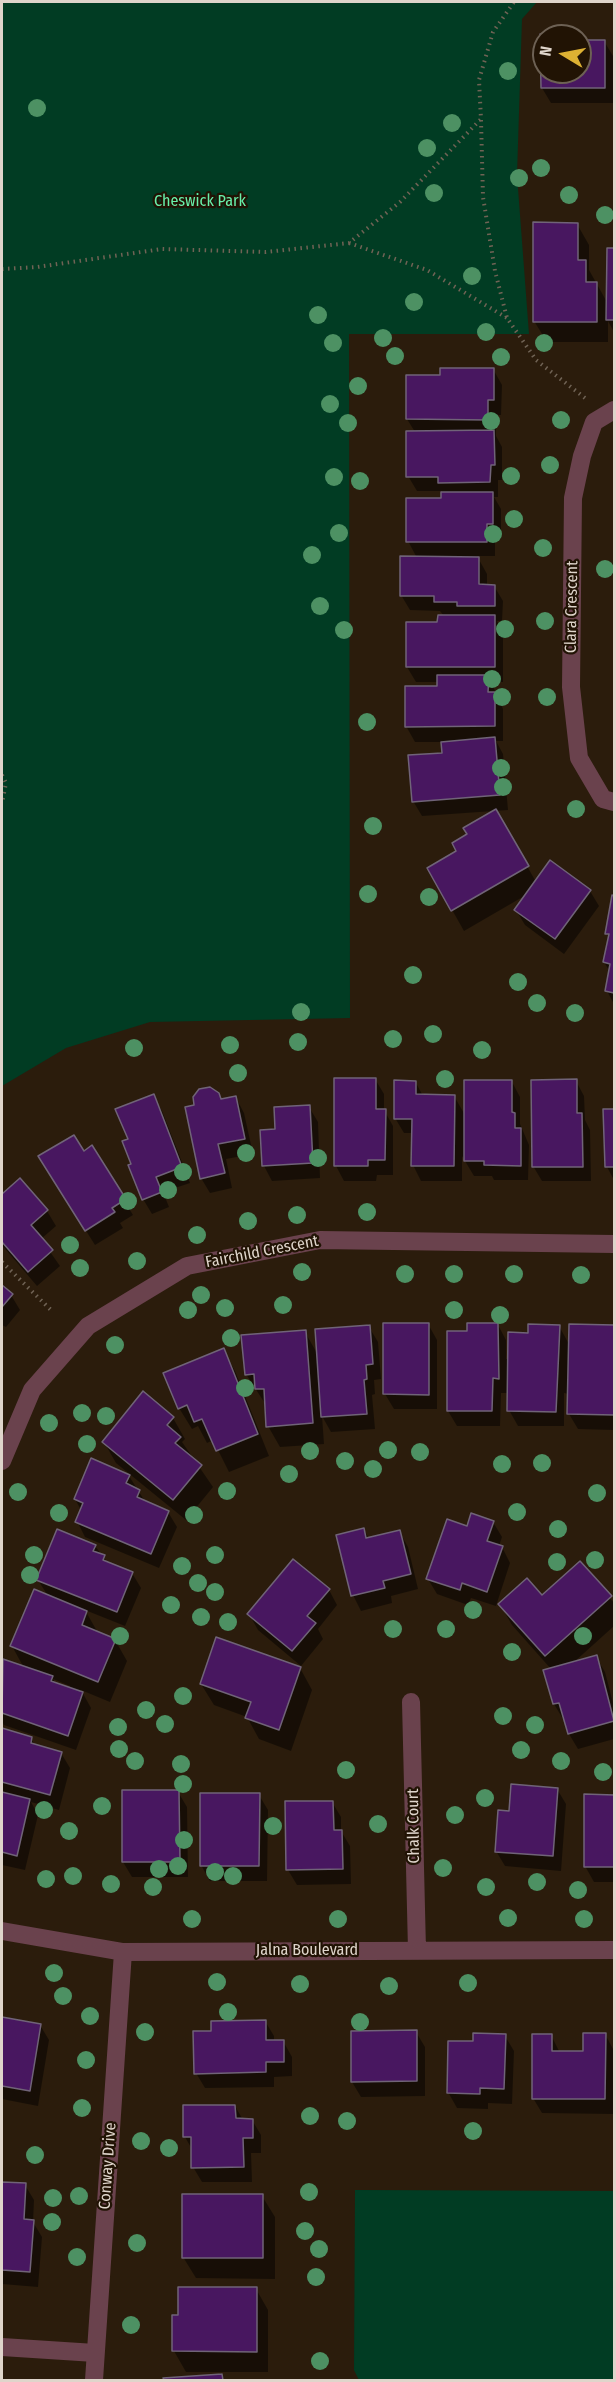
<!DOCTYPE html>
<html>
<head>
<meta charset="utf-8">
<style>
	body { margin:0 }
	#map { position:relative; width:616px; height:2382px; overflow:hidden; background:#2b1c0c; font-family:"Fira Sans Condensed",sans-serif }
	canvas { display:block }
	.frame { position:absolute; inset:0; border:3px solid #dfd5cb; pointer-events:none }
	.north { position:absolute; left:532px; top:24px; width:60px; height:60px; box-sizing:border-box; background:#211304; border:2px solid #6d6154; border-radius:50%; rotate:280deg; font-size:16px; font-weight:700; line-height:24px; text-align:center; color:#dfd5cb }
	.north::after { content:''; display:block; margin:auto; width:21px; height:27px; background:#ddb133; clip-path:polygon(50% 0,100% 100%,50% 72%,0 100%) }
</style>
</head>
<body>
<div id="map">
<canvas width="616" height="2382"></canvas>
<div class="frame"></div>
<div class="north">N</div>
</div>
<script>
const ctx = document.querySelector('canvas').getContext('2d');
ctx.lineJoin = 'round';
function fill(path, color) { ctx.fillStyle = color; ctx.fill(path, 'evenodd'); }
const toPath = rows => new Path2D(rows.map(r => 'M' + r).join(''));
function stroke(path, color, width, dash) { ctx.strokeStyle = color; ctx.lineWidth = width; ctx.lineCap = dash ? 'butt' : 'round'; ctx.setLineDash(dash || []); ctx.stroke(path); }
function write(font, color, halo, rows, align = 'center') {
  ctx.font = font + ' "Fira Sans Condensed",sans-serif'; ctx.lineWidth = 4.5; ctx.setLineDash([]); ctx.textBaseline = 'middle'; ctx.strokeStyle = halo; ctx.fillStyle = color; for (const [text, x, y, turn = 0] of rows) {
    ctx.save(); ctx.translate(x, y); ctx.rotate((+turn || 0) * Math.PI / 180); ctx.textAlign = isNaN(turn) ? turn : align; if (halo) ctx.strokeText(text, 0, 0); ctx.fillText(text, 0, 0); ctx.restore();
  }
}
fill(toPath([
	[2,2,537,2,522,19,517,175,529,334,349,334,350,1018,150,1022,66,1048,2,1086],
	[355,2190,614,2191,614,2380,359,2380,354,2370]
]), '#013c23');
fill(toPath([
	[541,35,574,36,544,36,544,72,580,72,580,41,604,41,613,56,613,103,551,103,542,88],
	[577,224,589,245,589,270,608,304,608,250,614,250,614,332,608,321,608,342,547,342,534,321],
	[493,369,502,385,501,415,496,415,496,436,502,447,502,480,498,480,498,497,494,497,501,509,501,539,495,539,495,556,477,556,487,574,487,586,494,586,503,601,502,621,497,621,503,632,503,682,491,682,503,709,503,741,496,741,503,754,508,810,422,816,413,801,444,754,443,742,415,742,406,726,439,687,439,682,416,682,407,667,444,616,440,611,410,610,401,595,417,558,408,541,443,500,442,491,417,491,408,476,415,432,407,419,442,377],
	[496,811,536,882,590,891,599,906,564,954,525,925,516,910,526,895,464,931,429,869,458,852,469,835],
	[614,897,614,1004,607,991,610,972,604,962,610,938,607,933],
	[375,1079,384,1094,384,1110,393,1126,393,1175,377,1175,376,1181,344,1181,336,1166],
	[576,1081,584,1096,585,1120,590,1130,591,1181,542,1181,533,1166],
	[512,1082,520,1097,520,1124,529,1145,528,1180,494,1180,492,1176,474,1176,462,1156,462,1181,421,1181,413,1165,413,1133,404,1133,395,1118,416,1083,423,1096,454,1096,465,1115],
	[218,1094,222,1101,236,1098,244,1113,253,1154,226,1159,232,1188,210,1193,201,1178],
	[153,1096,162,1111,190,1183,163,1192,169,1207,152,1214,143,1199,133,1165,130,1140],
	[309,1107,318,1122,320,1178,272,1181,264,1166,276,1131],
	[614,1110,614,1180,607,1167,604,1111],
	[92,1148,133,1215,120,1223,123,1228,95,1245,49,1172],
	[20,1180,47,1211,56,1226,41,1239,60,1266,37,1286,2,1245,2,1196],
	[2,1287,11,1295,20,1310,6,1327,2,1325],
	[428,1324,437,1340,437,1409,394,1409,385,1394],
	[498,1325,506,1340,506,1359,509,1359,529,1334,559,1326,570,1346,571,1325,614,1326,614,1430,578,1429,569,1414,569,1394,564,1393,564,1426,518,1426,509,1410,509,1393,501,1393,500,1426,457,1426,448,1411,448,1333,468,1333],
	[369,1327,378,1342,381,1379,374,1380,375,1394,372,1395,375,1429,331,1432,322,1416,324,1444,280,1447,268,1426,266,1405,246,1374,305,1332,318,1355],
	[223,1350,235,1371,269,1456,229,1472,213,1440,207,1443,198,1426,192,1429,179,1408],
	[173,1418,185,1439,182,1442,213,1487,186,1520,116,1463,104,1442],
	[129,1476,146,1503,168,1512,177,1527,159,1568,85,1537,77,1521,81,1510,75,1499],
	[493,1522,502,1537,499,1546,502,1547,510,1563,496,1606,471,1598,468,1605,437,1594,428,1579,468,1528],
	[364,1529,369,1539,399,1531,408,1547,418,1589,391,1596,392,1603,361,1611,353,1595],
	[95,1546,108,1563,132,1573,141,1588,125,1626,85,1610,98,1633,115,1640,127,1661,110,1702,81,1690,91,1708,76,1750,4,1725,2,1721,2,1668,4,1661,24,1668,12,1646,48,1596,38,1580],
	[53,1679,70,1686,69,1688,56,1684],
	[580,1563,614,1603,614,1626,573,1663,596,1657,605,1672,614,1707,614,1739,578,1749,569,1734,565,1718,563,1719,554,1704,545,1671,551,1669,512,1625,500,1604,542,1597],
	[329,1590,337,1605,318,1629,323,1639,301,1666,258,1630,249,1614],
	[300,1668,312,1690,291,1751,259,1739,247,1717,214,1705,201,1684],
	[2,1730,31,1738,35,1746,61,1753,70,1768,59,1810,31,1802,38,1815,25,1870,2,1865],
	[557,1789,566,1804,561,1871,505,1866,496,1851,510,1813],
	[178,1792,187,1807,188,1877,132,1877,123,1862],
	[259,1795,268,1810,267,1881,210,1881,201,1865],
	[586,1796,614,1796,614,1882,594,1882,585,1866],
	[332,1802,341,1817,341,1831,350,1846,351,1884,297,1885,288,1870],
	[3,2019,40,2025,49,2040,38,2106,2,2099],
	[265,2021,274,2036,274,2042,283,2041,292,2057,292,2076,274,2077,274,2087,205,2088,196,2073,213,2032],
	[416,2032,425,2047,425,2096,361,2097,352,2082],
	[605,2034,613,2049,613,2114,542,2113,533,2098,551,2035,560,2053,585,2053],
	[505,2036,514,2051,512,2104,488,2103,488,2109,457,2108,448,2092,475,2043],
	[235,2106,243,2120,252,2120,261,2135,261,2153,251,2153,252,2182,202,2182,193,2167,193,2151,185,2137,184,2107],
	[2,2183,25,2185,34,2200,33,2222,42,2237,38,2287,2,2284],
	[262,2196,275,2217,275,2279,196,2278,183,2257],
	[256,2289,268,2310,268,2372,186,2372,174,2351],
	[222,2376,224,2380,165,2380]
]), '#0007');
const building = toPath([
	[540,34,574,34,574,36,544,36,544,72,580,72,580,40,605,40,605,88,541,88,540,34],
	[533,222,578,223,578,260,586,260,586,282,597,282,597,322,533,322,533,222],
	[607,248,614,248,614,320,606,320,607,248],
	[440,368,494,368,494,400,488,400,488,420,406,419,406,375,440,375,440,368],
	[494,430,495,465,491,465,490,482,438,483,438,477,406,477,406,431,494,430],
	[441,492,493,492,493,524,487,524,487,542,406,542,406,498,441,498,441,492],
	[400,556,479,557,479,584,495,585,495,606,457,606,457,602,434,602,434,596,400,596,400,556],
	[438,615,495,615,495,667,406,667,406,622,437,622,438,615],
	[437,675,489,675,488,692,495,692,495,726,405,727,405,686,437,686,437,675],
	[495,737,500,795,412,802,408,755,442,753,441,742,495,737],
	[496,809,529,866,451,911,427,868,456,851,452,843,467,834,463,828,496,809],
	[550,860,591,890,555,939,514,910,550,860],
	[612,895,614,896,614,993,605,991,610,964,603,962,609,934,605,934,612,895],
	[334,1078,376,1078,376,1109,386,1109,385,1160,368,1160,368,1166,334,1166,334,1078],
	[577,1079,577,1113,582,1113,583,1167,532,1167,531,1080,577,1079],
	[394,1080,416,1081,416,1094,455,1095,454,1166,411,1166,412,1119,394,1119,394,1080],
	[464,1080,512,1080,512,1112,515,1113,515,1128,521,1128,521,1166,484,1165,484,1161,464,1161,464,1080],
	[210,1087,219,1093,221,1099,236,1096,245,1139,218,1144,225,1173,200,1179,185,1107,194,1105,193,1097,199,1089,210,1087],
	[154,1094,182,1167,156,1177,162,1192,142,1200,128,1165,131,1164,122,1141,128,1139,115,1109,154,1094],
	[310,1105,313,1163,262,1166,260,1130,275,1129,274,1107,310,1105],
	[603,1109,614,1109,614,1167,605,1167,603,1109],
	[74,1135,84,1151,92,1145,126,1199,112,1208,115,1212,85,1231,38,1156,74,1135],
	[20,1178,48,1210,31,1225,53,1250,28,1272,2,1242,2,1194,20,1178],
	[2,1285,13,1294,2,1307,2,1285],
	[383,1323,429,1323,429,1395,383,1394,383,1323],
	[467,1323,498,1323,499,1379,493,1378,492,1411,447,1411,447,1331,467,1331,467,1323],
	[528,1324,560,1325,556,1412,507,1411,508,1332,528,1333,528,1324],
	[569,1324,614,1325,614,1415,567,1414,569,1324],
	[370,1325,373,1364,366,1365,367,1379,364,1380,367,1414,321,1417,315,1329,370,1325],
	[306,1330,313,1423,266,1427,264,1389,255,1389,254,1374,245,1375,241,1335,306,1330],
	[224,1348,258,1434,216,1451,202,1419,194,1422,187,1405,178,1409,163,1373,224,1348],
	[143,1391,174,1417,167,1425,181,1437,175,1443,202,1465,173,1500,102,1442,143,1391],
	[91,1458,130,1475,126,1483,140,1490,137,1497,169,1511,151,1554,75,1522,83,1503,74,1499,91,1458],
	[471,1513,494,1521,487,1541,503,1546,487,1592,462,1583,460,1590,426,1579,447,1519,467,1526,471,1513],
	[364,1528,366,1538,400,1530,411,1574,383,1581,385,1588,351,1596,336,1535,364,1528],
	[57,1529,96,1545,93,1551,105,1555,103,1560,133,1572,117,1612,36,1580,57,1529],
	[293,1559,330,1589,307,1616,316,1623,292,1651,247,1614,293,1559],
	[580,1561,612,1596,545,1656,498,1604,527,1578,542,1595,580,1561],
	[34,1589,87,1611,82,1625,116,1639,98,1682,10,1646,34,1589],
	[216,1637,301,1667,279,1730,245,1718,251,1702,200,1684,216,1637],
	[597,1655,614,1721,568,1734,559,1703,553,1704,543,1670,597,1655],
	[3,1659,53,1676,51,1681,83,1692,68,1736,2,1713,3,1659],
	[2,1728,32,1737,31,1743,62,1752,50,1795,2,1782,2,1728],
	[511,1784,558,1788,553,1856,495,1852,498,1810,509,1811,511,1784],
	[122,1790,179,1790,180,1862,122,1862,122,1790],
	[2,1792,30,1799,17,1856,2,1852,2,1792],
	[200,1793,260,1793,259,1866,200,1866,200,1793],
	[584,1794,614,1795,614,1867,584,1867,584,1794],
	[285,1801,333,1801,334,1830,342,1830,343,1869,286,1870,285,1801],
	[2,2017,41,2024,30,2091,2,2086,2,2017],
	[266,2020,266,2040,284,2040,284,2062,266,2062,266,2072,194,2074,193,2031,211,2031,211,2021,266,2020],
	[417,2030,417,2081,351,2082,351,2031,417,2030],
	[473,2033,506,2034,504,2089,480,2088,480,2094,447,2093,448,2041,473,2041,473,2033],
	[583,2033,606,2033,605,2099,532,2099,532,2034,552,2034,552,2051,583,2051,583,2033],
	[183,2105,235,2105,236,2118,253,2119,253,2138,243,2138,244,2167,191,2168,191,2137,183,2137,183,2105],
	[2,2182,26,2183,24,2219,34,2220,30,2272,2,2270,2,2182],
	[182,2194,263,2194,263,2258,182,2258,182,2194],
	[178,2287,257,2287,257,2352,172,2351,172,2315,178,2315,178,2287],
	[222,2374,223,2380,164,2380,163,2378,222,2374]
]);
fill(building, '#481760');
stroke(building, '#706378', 1.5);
stroke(toPath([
	[481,120,483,197,495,271,507,318,536,360,585,398],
	[349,243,427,270,507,318],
	[2,269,37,267,162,249,266,252,349,243,400,202,481,119,479,80,493,32,514,2],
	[2,775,6,783,2,803],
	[2,1262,53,1312]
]), '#706355', 4, [1.5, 4.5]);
stroke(toPath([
	[614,410,594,422,582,456,573,498,571,687,579,758,603,799,614,802],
	[2,1461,32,1390,88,1326,187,1266,320,1240,614,1244],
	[411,1702,417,1950],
	[2,1931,123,1952,614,1950],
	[2,2347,95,2353],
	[94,2380,123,1952]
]), '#6a424d', 18);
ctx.fillStyle = '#4d9163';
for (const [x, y] of [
	[508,71],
	[37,108],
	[452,123],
	[427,148],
	[541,168],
	[519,178],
	[434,193],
	[569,195],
	[605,215],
	[472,276],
	[414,302],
	[318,315],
	[486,332],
	[383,338],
	[333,343],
	[544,343],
	[395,356],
	[501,357],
	[358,386],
	[330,404],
	[561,420],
	[491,421],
	[348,423],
	[550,465],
	[511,476],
	[334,477],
	[360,481],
	[514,519],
	[339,533],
	[493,534],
	[543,548],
	[312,555],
	[605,569],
	[320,606],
	[545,621],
	[505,629],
	[344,630],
	[492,679],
	[502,697],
	[547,697],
	[367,722],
	[501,768],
	[503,787],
	[576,809],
	[373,826],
	[368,894],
	[429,897],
	[413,975],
	[518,982],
	[537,1003],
	[301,1012],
	[575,1013],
	[433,1034],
	[393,1039],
	[298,1042],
	[230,1045],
	[134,1048],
	[482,1050],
	[238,1073],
	[445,1079],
	[246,1153],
	[318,1158],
	[183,1172],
	[168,1190],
	[128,1201],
	[367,1212],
	[297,1215],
	[248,1221],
	[197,1235],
	[70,1245],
	[137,1261],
	[80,1268],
	[302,1272],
	[405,1274],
	[454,1274],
	[514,1274],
	[581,1275],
	[201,1295],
	[283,1305],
	[225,1308],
	[188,1310],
	[454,1310],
	[500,1315],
	[231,1338],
	[115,1345],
	[245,1388],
	[82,1413],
	[106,1416],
	[49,1423],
	[87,1444],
	[388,1450],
	[310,1451],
	[420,1452],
	[345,1461],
	[542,1463],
	[502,1464],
	[373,1469],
	[289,1474],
	[227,1491],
	[18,1492],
	[597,1493],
	[517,1512],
	[59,1513],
	[194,1515],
	[558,1529],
	[34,1555],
	[215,1555],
	[595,1560],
	[557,1562],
	[182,1566],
	[30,1575],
	[198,1583],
	[215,1592],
	[171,1605],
	[473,1610],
	[201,1617],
	[228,1622],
	[393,1629],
	[446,1629],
	[120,1636],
	[583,1636],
	[512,1652],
	[183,1696],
	[146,1710],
	[503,1716],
	[165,1724],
	[535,1725],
	[118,1727],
	[119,1749],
	[521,1750],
	[135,1761],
	[561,1761],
	[181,1764],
	[346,1770],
	[603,1772],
	[183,1784],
	[485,1798],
	[102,1806],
	[44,1810],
	[455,1815],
	[378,1824],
	[273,1826],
	[69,1831],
	[184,1840],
	[178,1866],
	[443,1868],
	[159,1869],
	[215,1872],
	[73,1876],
	[233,1876],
	[46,1879],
	[537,1882],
	[111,1884],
	[153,1887],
	[486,1887],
	[578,1890],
	[508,1918],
	[192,1919],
	[338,1919],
	[584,1919],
	[54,1973],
	[217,1982],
	[468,1983],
	[300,1984],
	[389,1986],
	[63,1996],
	[228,2012],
	[90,2016],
	[360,2022],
	[145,2032],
	[86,2060],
	[82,2108],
	[310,2116],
	[347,2121],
	[473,2131],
	[141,2141],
	[169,2148],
	[35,2155],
	[309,2192],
	[79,2196],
	[53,2198],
	[52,2222],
	[305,2231],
	[137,2243],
	[319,2249],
	[77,2257],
	[316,2277],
	[131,2325],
	[320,2361]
]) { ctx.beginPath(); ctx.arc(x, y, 9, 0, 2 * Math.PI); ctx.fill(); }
write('16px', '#68f0aa', '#211304', [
	["Cheswick Park",200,202]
]);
write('16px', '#dfd5cb', '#211304', [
	["Clara Crescent",572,607,-89],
	["Fairchild Crescent",262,1252,-11],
	["Chalk Court",414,1826,-91],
	["Jalna Boulevard",307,1951],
	["Conway Drive",108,2166,-86]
]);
</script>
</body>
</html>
